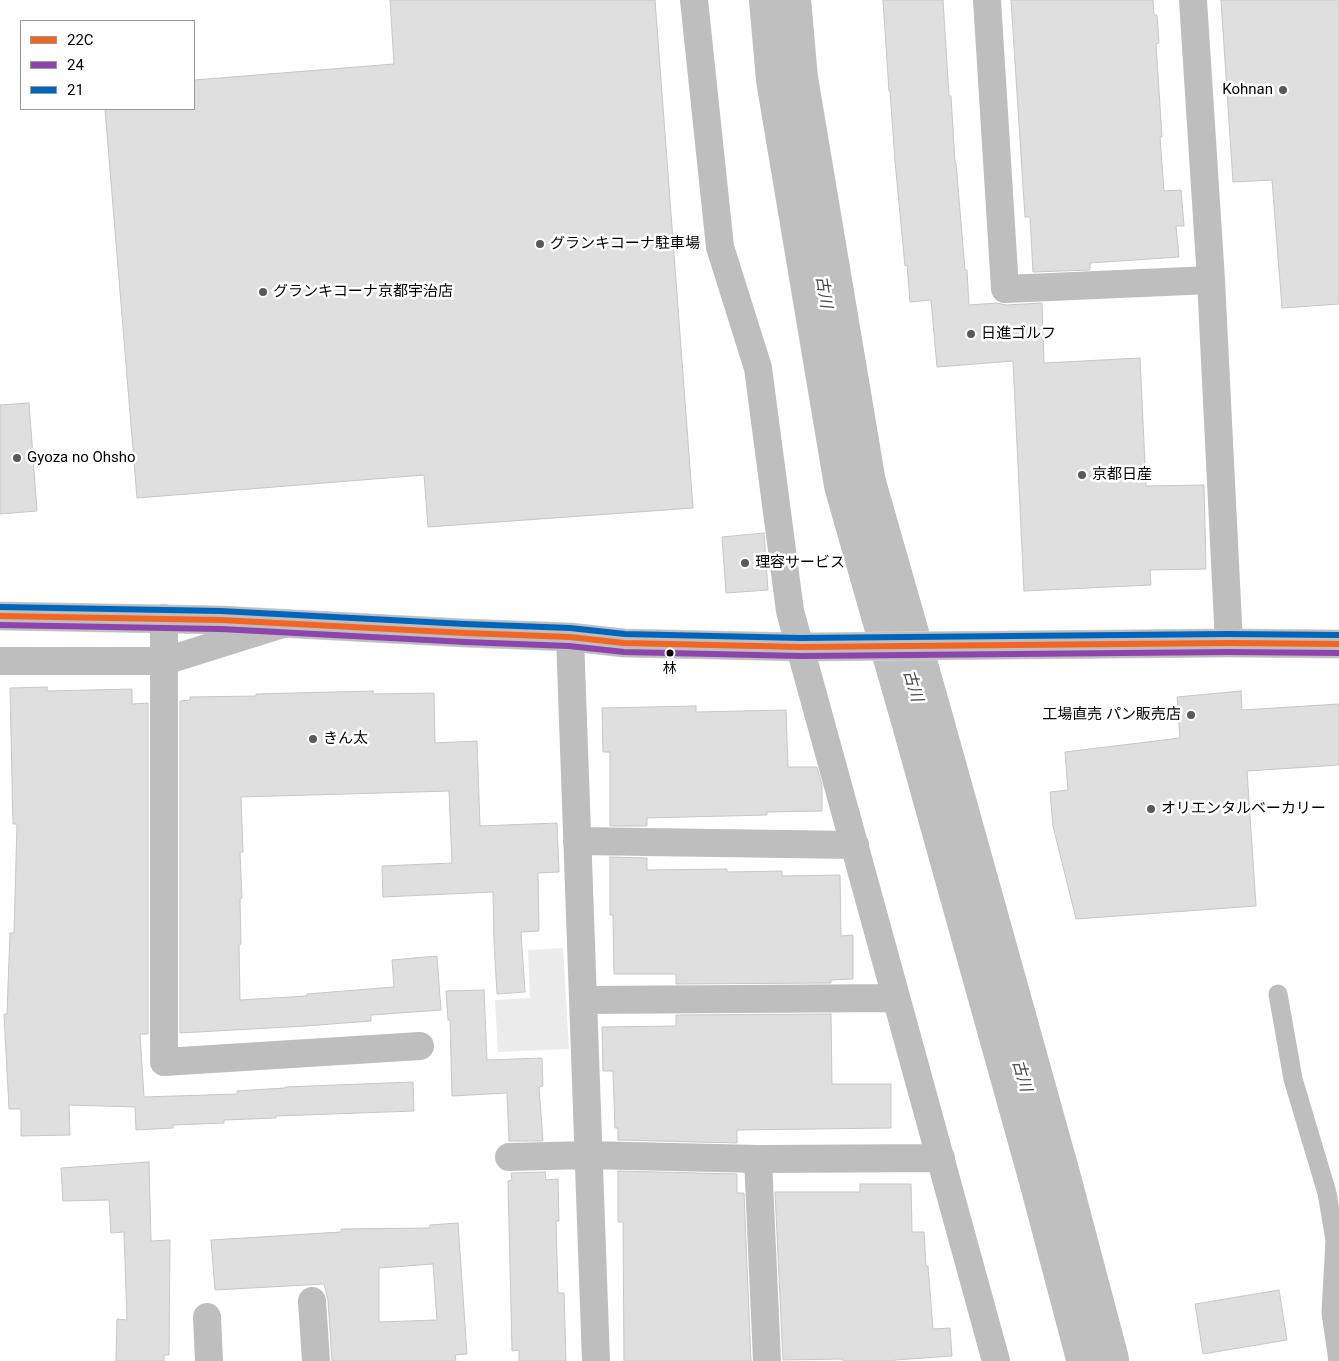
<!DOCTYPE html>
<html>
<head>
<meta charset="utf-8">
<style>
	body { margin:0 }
	#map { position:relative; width:1339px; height:1361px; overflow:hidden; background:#fff; font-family:Roboto,sans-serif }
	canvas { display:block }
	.legend { position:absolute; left:20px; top:20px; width:175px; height:90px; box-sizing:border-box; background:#fff; border:1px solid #999; margin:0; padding:6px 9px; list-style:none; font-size:15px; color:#000 }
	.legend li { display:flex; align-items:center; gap:10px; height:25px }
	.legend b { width:25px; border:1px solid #999 }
</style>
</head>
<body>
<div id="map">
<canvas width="1339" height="1361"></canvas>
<ul class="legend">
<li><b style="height:6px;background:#f26522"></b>22C</li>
<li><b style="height:6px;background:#8e44ad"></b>24</li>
<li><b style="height:6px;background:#0065bd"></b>21</li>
</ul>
</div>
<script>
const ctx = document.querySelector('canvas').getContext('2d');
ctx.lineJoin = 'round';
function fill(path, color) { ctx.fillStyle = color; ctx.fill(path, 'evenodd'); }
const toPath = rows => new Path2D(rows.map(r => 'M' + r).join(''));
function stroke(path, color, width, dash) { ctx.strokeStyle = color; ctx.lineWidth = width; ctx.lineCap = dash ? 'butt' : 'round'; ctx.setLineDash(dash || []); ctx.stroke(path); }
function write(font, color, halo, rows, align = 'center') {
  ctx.font = font + ' Roboto,"Noto Sans JP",sans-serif'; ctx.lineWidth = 5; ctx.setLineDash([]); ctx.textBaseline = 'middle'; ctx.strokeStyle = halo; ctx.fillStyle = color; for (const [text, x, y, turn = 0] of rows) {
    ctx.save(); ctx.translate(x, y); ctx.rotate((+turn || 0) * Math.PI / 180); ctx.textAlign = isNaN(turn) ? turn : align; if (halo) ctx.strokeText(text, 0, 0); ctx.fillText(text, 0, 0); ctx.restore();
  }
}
fill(toPath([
	[563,948,569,1049,498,1052,495,1000,530,998,528,950]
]), '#ececec');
stroke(toPath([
	[780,0,787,79,855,484,922,719,1050,1179,1098,1361]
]), '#bfbfbf', 62);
const building = toPath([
	[390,0,655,0,693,508,428,527,424,475,137,498,105,109,194,109,194,80,394,64,390,0],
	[883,0,943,0,949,96,951,96,955,163,956,163,965,270,967,270,969,305,997,303,1006,305,1042,303,1044,363,1140,358,1146,486,1204,485,1206,569,1150,570,1151,585,1024,591,1013,361,937,367,931,300,910,302,907,265,905,266,895,161,890,91,889,91,883,0],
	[1011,0,1153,0,1154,15,1157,15,1159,43,1156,44,1162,137,1160,137,1164,191,1181,190,1184,226,1176,226,1179,257,1090,263,1090,270,1033,272,1030,217,1025,217,1011,0],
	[1221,0,1339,0,1339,304,1282,308,1272,180,1233,182,1221,0],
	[29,403,37,511,0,514,0,405,29,403],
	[764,533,768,590,726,593,722,537,764,533],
	[47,687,47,691,132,689,132,704,148,703,148,1034,140,1034,144,1097,237,1094,237,1091,285,1088,285,1087,413,1082,414,1111,276,1116,276,1118,224,1120,224,1123,173,1125,173,1128,136,1130,135,1107,69,1105,70,1135,21,1136,21,1109,9,1109,4,1014,7,1014,10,933,14,933,17,824,13,824,10,688,47,687],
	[373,691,373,694,434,693,435,743,477,741,480,826,557,823,559,872,538,873,539,931,521,932,525,992,497,994,494,942,493,892,383,897,382,866,452,863,449,791,241,797,243,852,240,852,242,898,240,898,241,944,239,945,240,1000,307,996,307,994,394,987,392,960,437,956,441,1010,371,1015,371,1021,305,1026,180,1033,180,701,190,700,190,697,256,696,256,694,373,691],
	[1241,691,1242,710,1339,704,1339,765,1247,771,1256,906,1076,919,1053,826,1050,792,1068,790,1065,752,1180,738,1177,697,1241,691],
	[696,706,696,712,786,710,788,767,817,767,822,785,822,811,767,812,767,815,647,818,647,826,610,826,610,752,603,752,602,708,696,706],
	[610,857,647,858,647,870,727,869,727,872,782,871,782,876,840,875,841,936,853,935,853,979,831,980,831,983,676,984,676,974,614,974,613,915,610,915,610,857],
	[484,990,487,1060,542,1058,543,1086,539,1087,543,1141,509,1141,507,1093,452,1096,450,1020,448,1020,446,991,484,990],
	[831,1014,832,1084,891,1084,891,1128,737,1130,737,1143,618,1140,618,1128,615,1128,613,1071,603,1071,602,1027,676,1026,676,1015,831,1014],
	[149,1162,151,1241,170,1240,169,1355,164,1355,164,1361,116,1361,117,1319,127,1320,124,1232,111,1233,109,1200,63,1201,61,1168,149,1162],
	[618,1171,737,1174,737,1193,744,1193,751,1361,624,1361,623,1222,618,1222,618,1171],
	[545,1172,546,1180,558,1179,559,1221,556,1221,558,1293,564,1293,566,1361,519,1361,519,1350,512,1351,508,1181,512,1180,511,1173,545,1172],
	[860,1184,911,1184,912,1232,924,1232,926,1266,928,1266,933,1329,950,1328,952,1356,895,1360,895,1361,843,1361,843,1359,783,1360,775,1192,860,1192,860,1184],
	[458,1223,467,1354,455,1355,456,1361,332,1361,328,1300,324,1284,215,1290,211,1240,341,1232,341,1229,430,1228,430,1225,458,1223],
	[433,1264,437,1320,379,1322,379,1268,433,1264],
	[1279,1290,1287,1340,1203,1354,1195,1304,1279,1290]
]);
fill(building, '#dfdfdf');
stroke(building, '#c7c7c7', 1);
const primary = toPath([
	[0,616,221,620,465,633,570,637,624,643,801,647,1229,643,1339,644]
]);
stroke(primary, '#dbdbdb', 29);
stroke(toPath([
	[1278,994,1293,1079,1327,1193,1335,1240,1331,1313,1338,1361]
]), '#bebebe', 19);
stroke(toPath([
	[694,0,720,247,758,368,790,611,996,1361],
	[987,0,1005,289,1211,280],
	[1193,0,1211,280,1229,643],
	[164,618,164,1062,420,1046],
	[570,637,596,1361],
	[0,661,165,661,283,624],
	[577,841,855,845],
	[583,1000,896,998],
	[509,1157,588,1155,758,1159,941,1158],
	[758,1159,767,1361],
	[312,1301,316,1361],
	[207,1317,209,1361]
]), '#bebebe', 28);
stroke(primary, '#bebebe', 28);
stroke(toPath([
	[0,616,221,620,465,633,570,637,624,643,801,647,1229,643,1339,644]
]), '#f26522', 6);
stroke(toPath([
	[0,625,221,629,465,642,569,646,624,652,801,656,1229,652,1339,653]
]), '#8e44ad', 6);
stroke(toPath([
	[0,607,221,611,465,624,570,628,625,634,801,638,1229,634,1339,635]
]), '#0065bd', 6);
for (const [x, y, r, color] of [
	[1283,90,5,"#595959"],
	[540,244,5,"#595959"],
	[263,292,5,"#595959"],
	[971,334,5,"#595959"],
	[17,458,5,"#595959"],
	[1082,475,5,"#595959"],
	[745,563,5,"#595959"],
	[670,653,4.5,"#000"],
	[1191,715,5,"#595959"],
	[313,739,5,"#595959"],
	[1151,809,5,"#595959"]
]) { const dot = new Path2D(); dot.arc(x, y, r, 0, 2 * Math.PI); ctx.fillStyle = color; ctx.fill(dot); stroke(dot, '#fff', 2); }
write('14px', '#000', '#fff', [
	["林",670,669]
]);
write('15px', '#000', '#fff', [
	["Kohnan",1273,90,"right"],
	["グランキコーナ駐車場",550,244],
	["グランキコーナ京都宇治店",273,292],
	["日進ゴルフ",981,334],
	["Gyoza no Ohsho",27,458],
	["京都日産",1092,475],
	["理容サービス",755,563],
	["工場直売 パン販売店",1181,715,"right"],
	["きん太",323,739],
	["オリエンタルベーカリー",1161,809]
], 'left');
write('italic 16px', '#444', '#fff', [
	["古川",823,292,81],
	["古川",912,686,74],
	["古川",1021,1076,74]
]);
</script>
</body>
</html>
